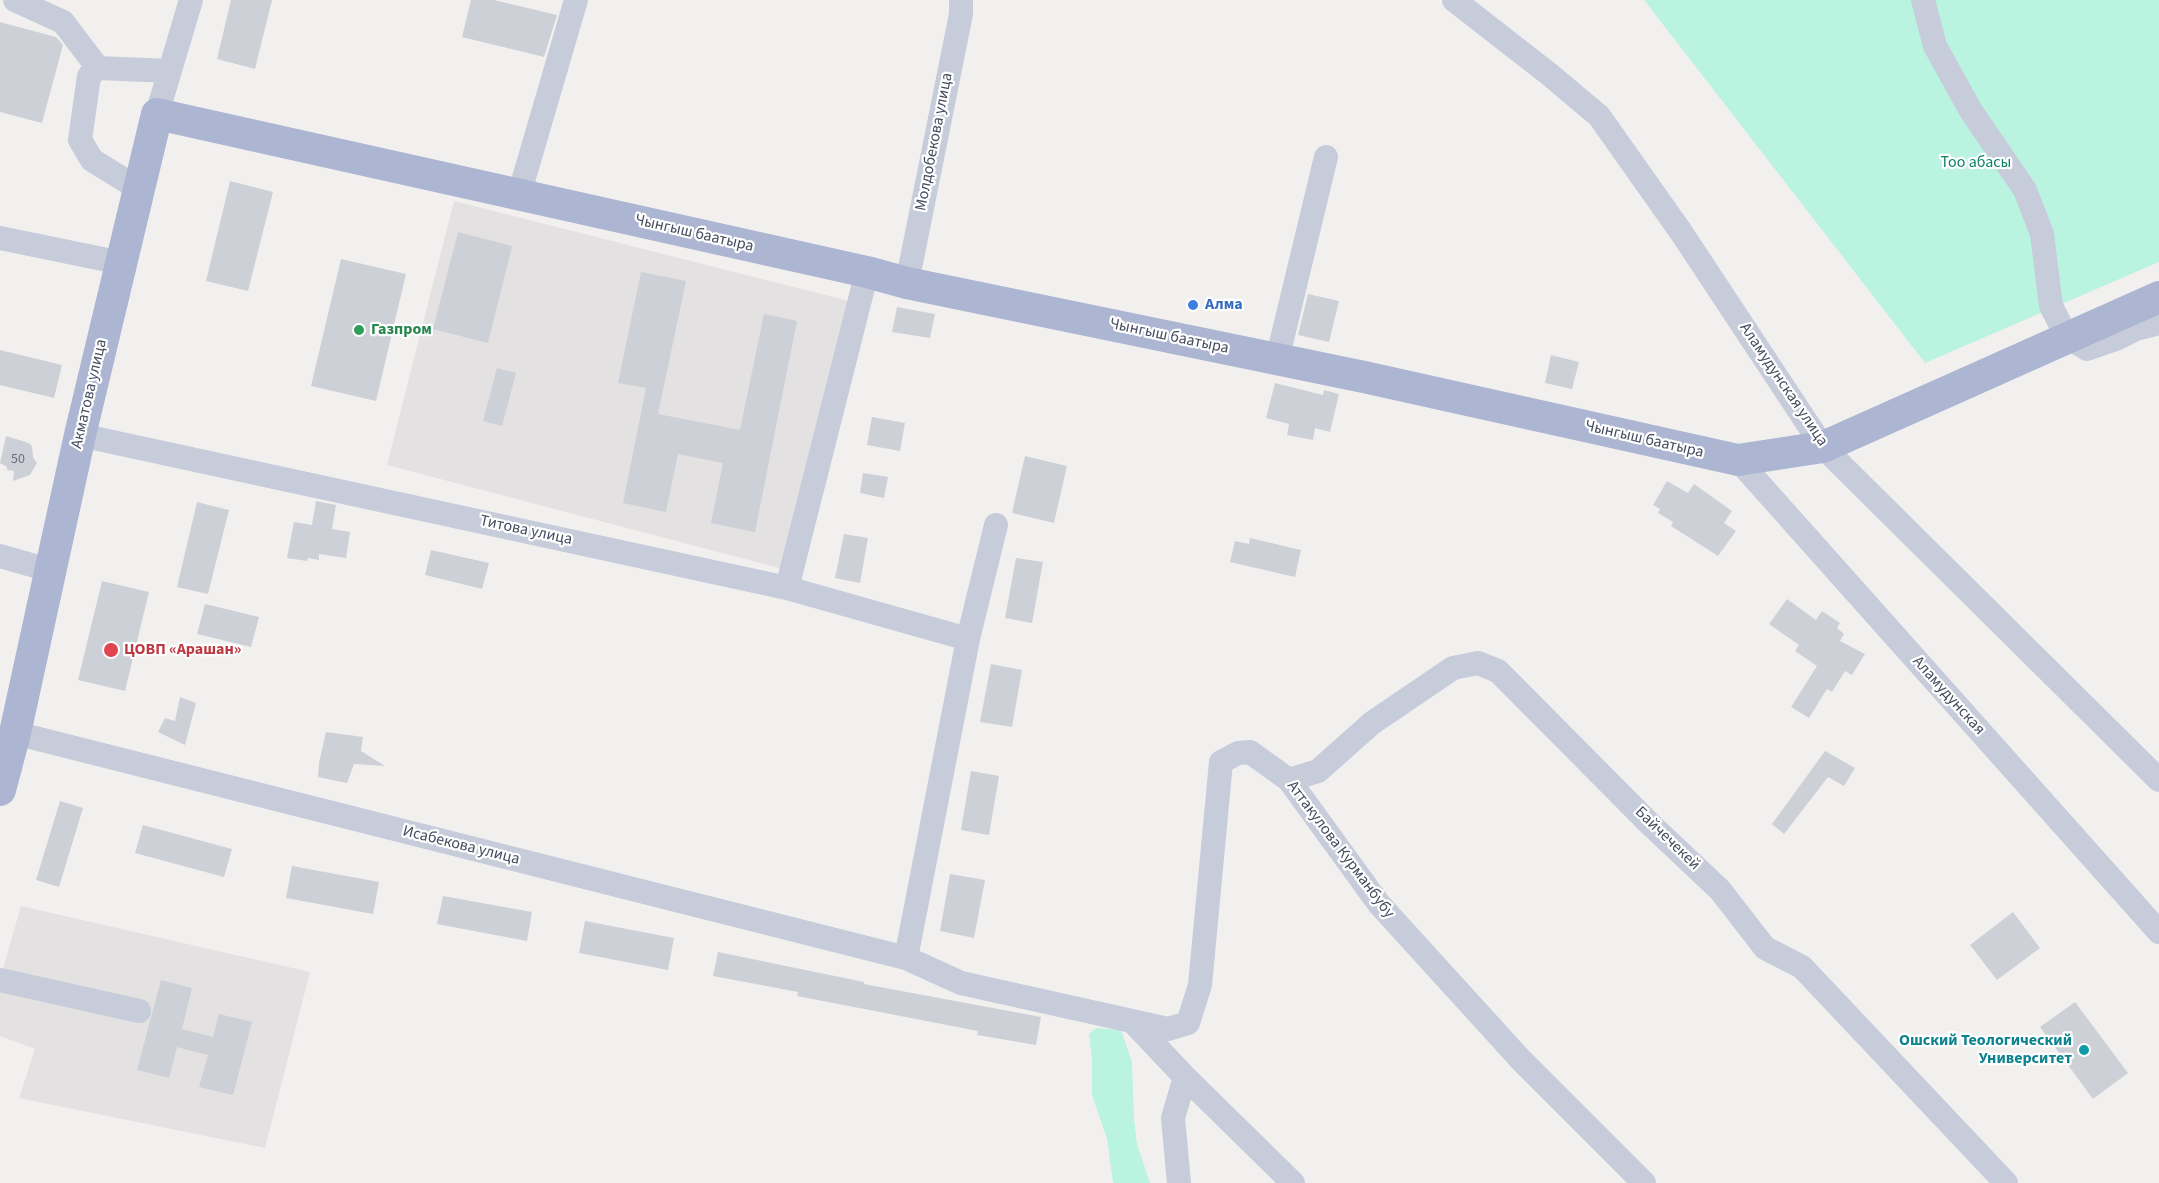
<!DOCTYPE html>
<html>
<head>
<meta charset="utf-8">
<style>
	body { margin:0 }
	canvas { display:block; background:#f2f0ef }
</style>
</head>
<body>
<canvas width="2159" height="1183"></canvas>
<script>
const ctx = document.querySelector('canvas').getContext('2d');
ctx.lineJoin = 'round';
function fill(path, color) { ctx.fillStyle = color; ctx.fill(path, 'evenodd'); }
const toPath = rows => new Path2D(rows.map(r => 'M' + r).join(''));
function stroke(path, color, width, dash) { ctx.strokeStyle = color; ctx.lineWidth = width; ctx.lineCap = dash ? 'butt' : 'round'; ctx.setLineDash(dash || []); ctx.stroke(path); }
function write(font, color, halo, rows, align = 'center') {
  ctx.font = font + ' "Source Sans 3",sans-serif'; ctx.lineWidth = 4.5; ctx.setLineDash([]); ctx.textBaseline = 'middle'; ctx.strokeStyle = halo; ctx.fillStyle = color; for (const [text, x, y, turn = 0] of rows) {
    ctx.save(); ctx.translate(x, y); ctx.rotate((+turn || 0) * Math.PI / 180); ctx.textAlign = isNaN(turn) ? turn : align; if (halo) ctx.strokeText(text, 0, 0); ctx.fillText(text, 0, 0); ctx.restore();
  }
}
fill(toPath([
	[454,201,853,302,783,569,387,465],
	[21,906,310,972,265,1148,19,1098,35,1049,0,1036,0,979]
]), '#e3e1e1');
fill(toPath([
	[1644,0,2159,0,2159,262,1925,363],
	[1096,1028,1121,1030,1132,1062,1134,1119,1137,1144,1150,1183,1113,1183,1107,1139,1092,1095,1092,1059,1089,1034]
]), '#baf3e0');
fill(toPath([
	[231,0,272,0,255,69,217,59],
	[471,0,494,0,557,15,544,57,462,37],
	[0,22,56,37,63,45,42,123,0,112],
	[230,181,273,192,248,291,206,281],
	[458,232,512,246,488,343,433,329],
	[341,259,406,274,376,401,311,386],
	[641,272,686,281,658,414,740,430,764,314,797,321,755,532,711,523,723,463,678,454,666,512,623,503,646,388,618,383],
	[1308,294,1339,301,1329,342,1298,335],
	[897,307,935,314,930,338,892,332],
	[0,350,62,365,54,398,0,385],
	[1551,355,1579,362,1572,389,1545,383],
	[497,368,516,373,502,426,483,421],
	[1275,383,1323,395,1324,390,1339,394,1330,432,1315,428,1313,440,1287,435,1289,424,1266,418],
	[872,417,905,423,900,451,867,445],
	[6,436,29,443,32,446,33,457,37,463,30,475,13,481,14,471,7,470,7,467,0,463],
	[1025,456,1067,466,1054,523,1012,513],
	[863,473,888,477,884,498,860,493],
	[1667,481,1688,493,1694,484,1732,511,1724,523,1736,531,1718,556,1671,526,1673,522,1658,513,1660,509,1653,505],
	[316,501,336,505,332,529,350,532,346,558,319,554,319,560,308,558,307,561,287,558,294,522,312,525],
	[197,502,229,510,208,594,177,587],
	[844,534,868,538,860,583,835,578],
	[1250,538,1301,550,1295,577,1230,562,1235,541,1249,544],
	[431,550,489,563,482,589,425,575],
	[1016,558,1043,562,1032,623,1005,618],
	[102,581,149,592,125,691,78,680],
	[1787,599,1816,620,1822,611,1840,623,1837,628,1844,634,1840,641,1865,654,1852,675,1845,671,1832,692,1827,689,1809,718,1791,707,1817,666,1795,651,1799,645,1769,624],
	[205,604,259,617,251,647,197,634],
	[991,664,1022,670,1012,727,980,722],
	[180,697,196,703,185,745,158,732,165,718,175,721],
	[326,732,363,737,361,751,385,766,354,764,347,783,318,777,319,763],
	[1825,751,1855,768,1844,786,1828,777,1784,834,1772,824],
	[971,771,999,776,989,835,961,830],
	[60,801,83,808,59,887,36,880],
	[143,825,232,849,224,877,135,853],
	[292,866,379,882,373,914,286,898],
	[950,874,985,880,974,938,940,931],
	[443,896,532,912,527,941,437,924],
	[2013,912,2040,948,1997,980,1970,945],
	[585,921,674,938,668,970,579,953],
	[718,952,864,982,864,984,1041,1017,1036,1045,977,1035,978,1031,797,996,798,992,713,976],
	[161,980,192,988,182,1029,213,1037,219,1014,252,1022,233,1095,199,1087,208,1055,177,1047,169,1078,137,1070],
	[2075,1002,2128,1073,2093,1099,2040,1027]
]), '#ced0d7');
stroke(toPath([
	[15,0,63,22,98,68],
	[1454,0,1549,74,1599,116,1681,232,1823,447,2159,780],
	[1923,0,1935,46,1971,111,2025,190,2042,234,2051,306,2067,337,2087,349,2116,339,2136,329,2159,323],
	[157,114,191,0],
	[139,189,92,160,80,140,89,76,98,68,170,71],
	[519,195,576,0],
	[0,238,122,263],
	[907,283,961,14,961,0],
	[1277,360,1326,157],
	[80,435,787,588,968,639],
	[1738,460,2159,932],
	[0,556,49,570],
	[787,588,867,272],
	[15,733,906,958,961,983,1132,1021,1185,1077,1173,1118,1179,1183],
	[1289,780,1318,771,1372,723,1453,668,1478,663,1498,671,1650,824,1720,890,1765,948,1802,967,2006,1183],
	[906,958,968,639,996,525],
	[0,980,139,1011],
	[1132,1021,1168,1029,1188,1023,1200,985,1221,762,1238,753,1250,752,1289,780,1379,904,1521,1060,1644,1183],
	[1185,1077,1293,1183]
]), '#c7ccdb', 24);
stroke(toPath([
	[0,790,15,733,80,435,157,114,867,272,907,283,1364,377,1738,460,1823,447,2159,297]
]), '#acb5d1', 32);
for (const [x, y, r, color] of [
	[1193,305,6,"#3f7fe0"],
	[359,330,6,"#2e9e5b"],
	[111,650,8,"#e0444e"],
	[2084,1050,6,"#0f9aa8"]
]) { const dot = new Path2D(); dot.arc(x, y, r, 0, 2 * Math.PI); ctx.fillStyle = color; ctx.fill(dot); stroke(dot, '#fff', 2); }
write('14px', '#676d7d', null, [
	["50",18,460]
]);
write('16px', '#454c5f', '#fff', [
	["Молдобекова улица",935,142,-79],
	["Чынгыш баатыра",694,234,13],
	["Чынгыш баатыра",1169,337,12],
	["Аламудунская улица",1783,385,56],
	["Акматова улица",90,394,-77],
	["Чынгыш баатыра",1644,440,13],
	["Титова улица",526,531,12],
	["Аламудунская",1948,696,48],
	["Байчечекей",1667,839,44],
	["Исабекова улица",461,846,14],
	["Аттакулова Курманбубу",1340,850,53]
]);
write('16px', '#0e8268', '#fff', [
	["Тоо абасы",1976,163]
]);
write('bold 16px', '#366cbe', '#fff', [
	["Алма",1205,305]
], 'left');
write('bold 16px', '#27864d', '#fff', [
	["Газпром",371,330]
], 'left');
write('bold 16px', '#be3a42', '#fff', [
	["ЦОВП «Арашан»",124,650]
], 'left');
write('bold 16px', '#0d838f', '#fff', [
	["Ошский Теологический",2072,1041],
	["Университет",2072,1059]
], 'right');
</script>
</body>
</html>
